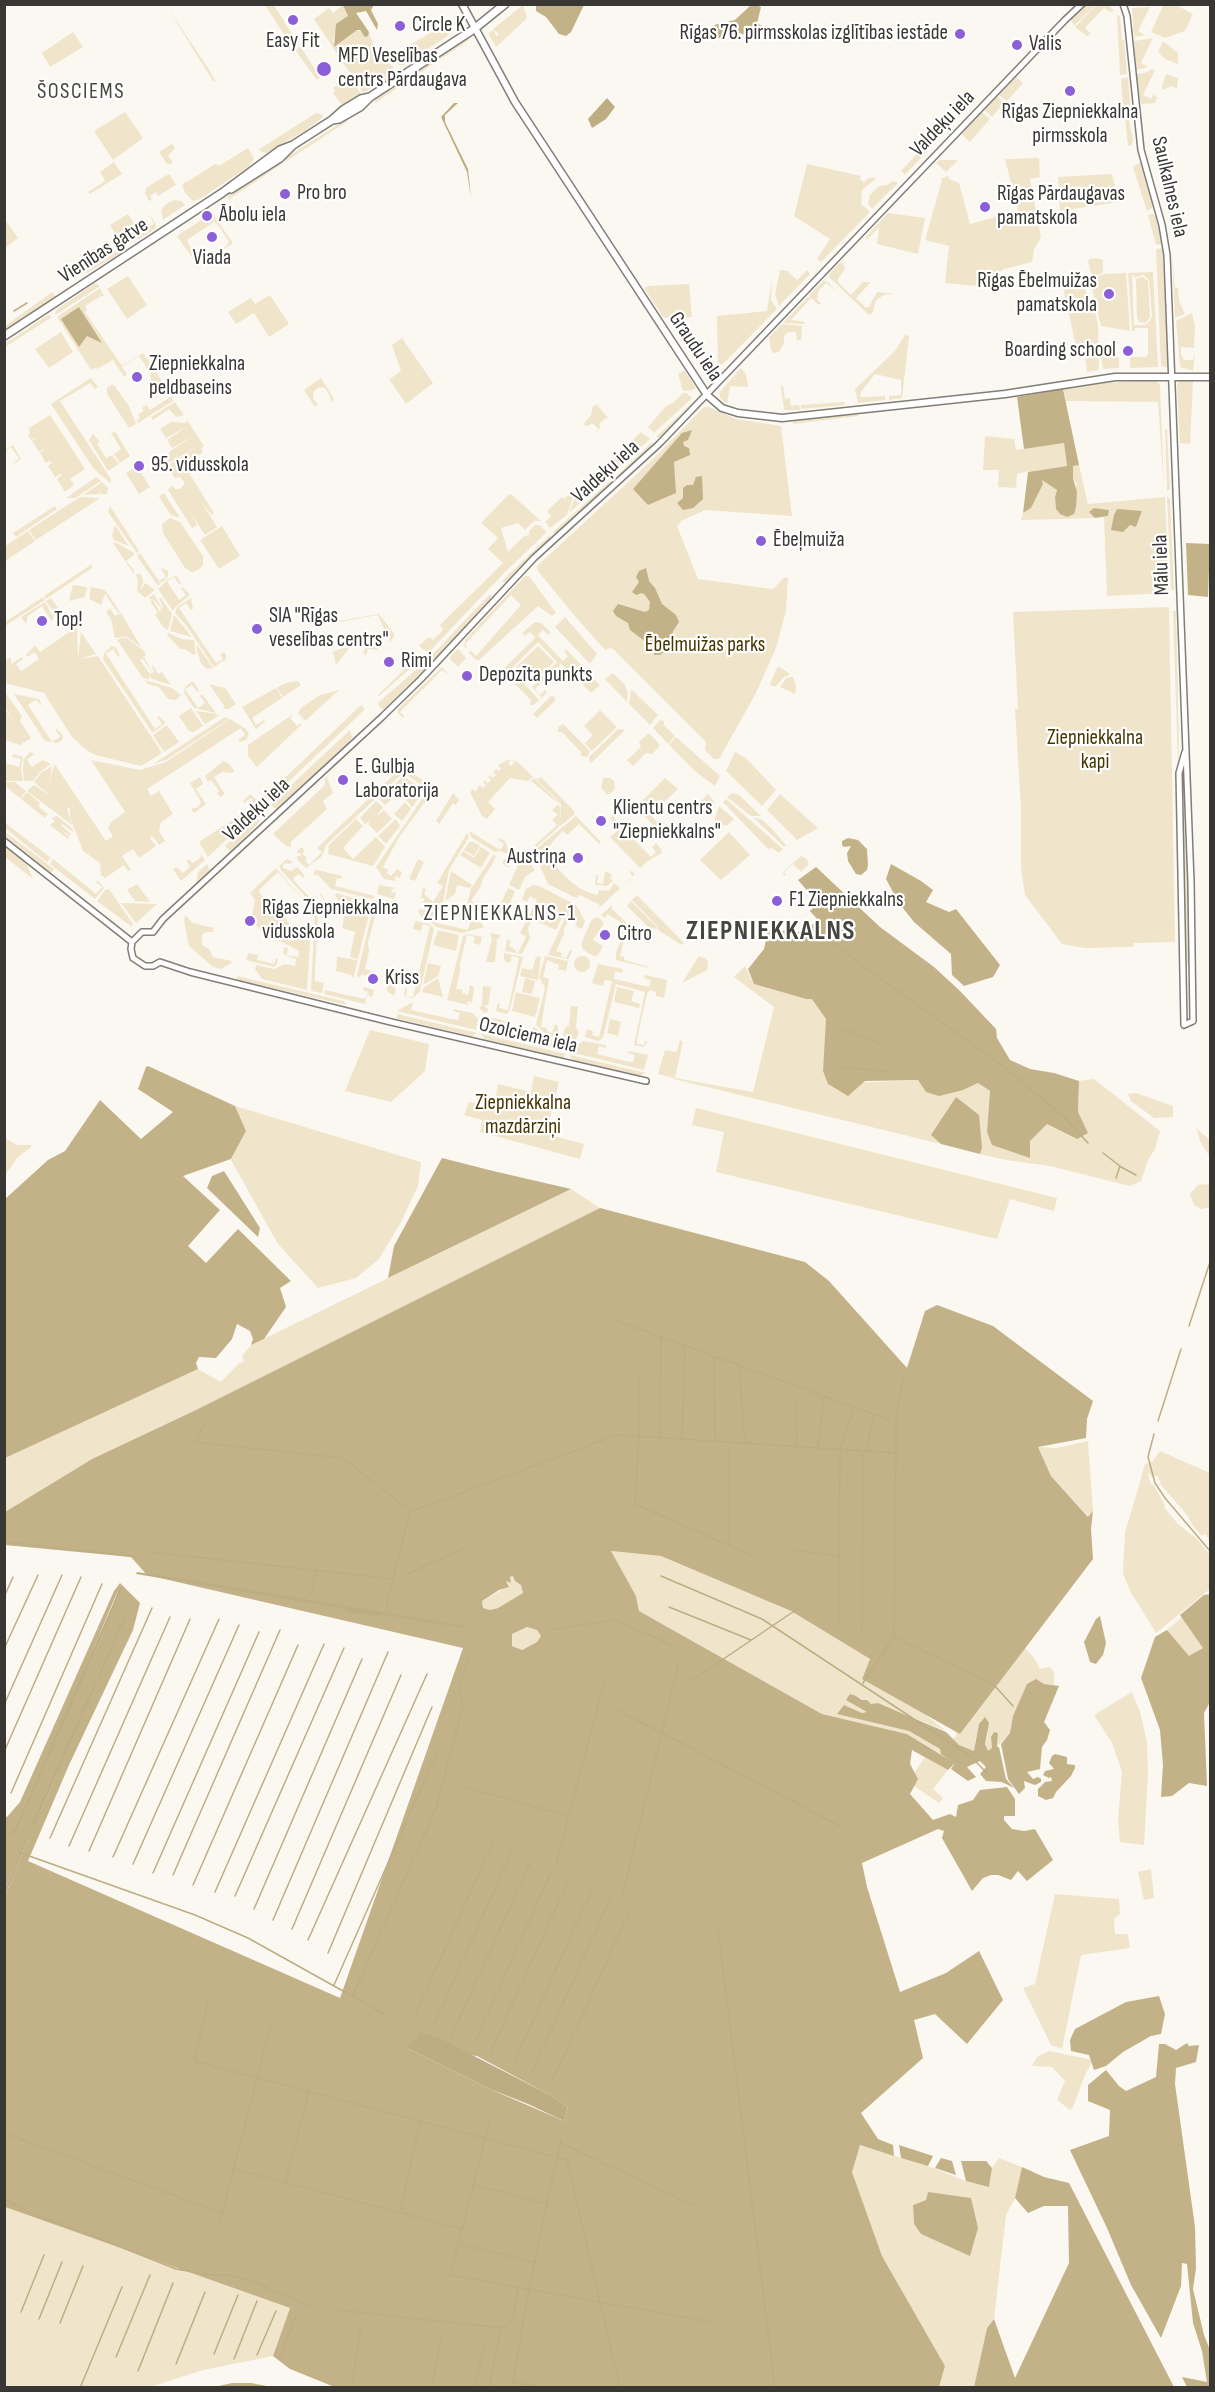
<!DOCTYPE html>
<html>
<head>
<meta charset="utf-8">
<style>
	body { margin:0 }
	#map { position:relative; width:1215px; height:2392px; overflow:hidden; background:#fbf8f1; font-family:"Sofia Sans Condensed",sans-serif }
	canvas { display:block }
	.frame { position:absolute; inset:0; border:6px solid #383734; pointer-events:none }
</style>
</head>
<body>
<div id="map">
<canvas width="1215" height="2392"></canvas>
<div class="frame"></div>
</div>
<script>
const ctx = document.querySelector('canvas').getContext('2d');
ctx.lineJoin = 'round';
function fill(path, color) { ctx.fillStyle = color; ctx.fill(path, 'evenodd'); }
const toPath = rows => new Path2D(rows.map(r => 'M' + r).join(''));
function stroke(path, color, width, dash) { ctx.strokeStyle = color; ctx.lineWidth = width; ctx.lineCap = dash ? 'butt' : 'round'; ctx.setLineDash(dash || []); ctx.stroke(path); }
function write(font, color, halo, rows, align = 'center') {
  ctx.font = font + ' "Sofia Sans Condensed",sans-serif'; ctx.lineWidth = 4.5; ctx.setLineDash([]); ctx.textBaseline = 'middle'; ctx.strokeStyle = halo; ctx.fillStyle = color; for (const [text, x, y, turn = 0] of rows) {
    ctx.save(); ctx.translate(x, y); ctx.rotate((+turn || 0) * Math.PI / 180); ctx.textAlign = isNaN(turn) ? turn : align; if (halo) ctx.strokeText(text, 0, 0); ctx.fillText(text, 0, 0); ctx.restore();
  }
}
fill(toPath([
	[1097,4,1109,5,1114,11,1110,12,1104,8,1085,28,1091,34,1087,36,1075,27],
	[265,5,274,5,297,42,291,45],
	[343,5,348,16,341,22,335,34,333,41,335,46,357,30,368,35,369,32,373,45,378,52,382,51,393,68,394,72,390,77,363,93,314,19,329,8,333,13],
	[523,5,527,17,525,20,496,47,488,33,494,30,496,36,499,34,493,29],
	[1085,5,1095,5,1074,26,1070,18],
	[1161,5,1176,5,1193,14,1185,31,1165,38,1151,32,1163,6],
	[1150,7,1138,31,1145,35,1134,37,1132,8],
	[168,8,208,68,216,82,213,81,196,54],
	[1117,15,1120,16,1122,40,1124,40,1127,74,1120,75],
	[444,25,449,35,404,65,398,65,392,53,399,58,406,53,403,49],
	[73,32,83,47,50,67,42,53],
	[1055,34,1061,41,1050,53,1043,47],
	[468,38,469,40,375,103,375,100],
	[1153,38,1141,63,1148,67,1136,70,1134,41],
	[1163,41,1178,53,1178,64,1165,59,1158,52],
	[300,46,320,77,317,80,296,51],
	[1153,69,1155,70,1143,95,1151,99,1154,94,1157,98,1155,103,1141,104,1136,74,1145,73],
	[1166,74,1178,78,1177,89,1172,86,1162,90,1162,86],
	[348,77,350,80,336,89,352,80,361,94,342,105,333,93,335,90,333,88],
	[1016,77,1023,83,1007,101,999,95],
	[1128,77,1130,101,1130,111,1123,105,1121,79],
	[997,96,1004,103,992,117,984,110],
	[1124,109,1128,113,1133,141,1131,146,1128,146],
	[125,112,143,138,113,160,94,131],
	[982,112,990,119,970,142,961,134],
	[316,113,323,115,322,118,306,130,266,153,258,150],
	[347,119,348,121,285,162,287,157],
	[931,138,933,140,932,146,905,175,901,171],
	[153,143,159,152,172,144,175,148,168,156,173,162,172,164,167,164],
	[248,148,254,159,248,167,200,199,193,201,186,194,182,186,186,181,187,182,215,164,219,166],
	[1039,158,1040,177,1030,179,1041,238,1034,249,1032,262,1004,269,995,275,980,278,977,286,945,283,949,246,925,240,942,180,940,179,948,176,949,179,959,183,970,224,1018,211,1005,159],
	[939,160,958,160,946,172,936,163],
	[114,162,122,174,90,194,88,192,105,181,100,172],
	[279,162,282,164,228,200,228,195],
	[1141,162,1153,207,1147,211,1133,167],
	[807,164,861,176,860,179,864,182,868,178,877,178,862,190,861,204,870,212,821,262,817,259,830,239,794,216],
	[1112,174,1119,202,1060,211,1058,177],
	[167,175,170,175,176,185,158,196,156,192,150,196,152,200,149,201,145,193,146,188],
	[893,181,898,183,872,209,868,204,870,195,879,186,887,185],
	[174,200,181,201,185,205,163,220,161,210,166,204],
	[148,212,156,224,155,229,141,238,122,245,110,225,128,214,140,232,154,224],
	[212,213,233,243,196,268,197,265,226,246,229,242,219,226,214,222,187,240,195,257,194,260,177,236],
	[888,213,925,218,918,254,877,244,879,227,867,240,865,238],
	[1153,214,1156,217,1163,244,1156,245,1148,215],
	[4,218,18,238,5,248,4,248],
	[1163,248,1168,368,1161,366,1156,249],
	[119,249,121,253,85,274,84,271],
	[1172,254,1175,288,1178,288,1179,301,1185,314,1175,318],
	[1096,258,1103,260,1103,273,1092,277,1088,262,1089,259],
	[839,263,843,263,845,269,838,279,838,282,851,295,863,282,871,282,856,298,865,307,869,307,877,292,894,294,884,295,876,300,872,314,869,315,829,277,829,274],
	[780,270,787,271,797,280,807,270,810,274,779,306,775,294],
	[1153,272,1158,367,1130,368,1130,357,1146,357,1148,354,1148,328,1135,328,1135,331,1132,331,1128,273],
	[1132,275,1135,277,1144,275,1149,280,1152,316,1150,321,1145,325,1134,325],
	[1126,273,1130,331,1101,326,1094,299,1091,278,1105,274],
	[128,276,147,305,127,319,107,289],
	[1143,277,1148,281,1150,317,1146,323,1139,322,1137,317,1136,281,1137,278],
	[772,279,771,300,777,309,718,369,717,316,767,311],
	[1084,280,1087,299,1092,300,1098,324,1099,370,1087,372,1085,355,1078,355,1062,283],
	[823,281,828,282,836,291,826,283,819,290,817,300,821,303,819,305,811,298,791,320,805,322,804,324,783,323,808,297,810,297,809,295],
	[95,283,100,286,55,315,56,310],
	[689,284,692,317,664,318,644,288,649,286],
	[100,288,104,296,101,296,85,306,87,310,85,312,122,366,143,353,162,381,154,386,150,376,151,374,139,356,122,367,127,374,124,377,113,360,97,369,95,368,91,370,57,317],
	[79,307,101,342,87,335,79,347],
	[52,292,55,296,54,298,8,329,5,326],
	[270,295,289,324,269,337,254,313,236,324,228,312,251,298,255,304],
	[1192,313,1195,326,1194,348,1181,347,1181,354,1184,360,1193,360,1195,350,1193,371,1180,367,1176,321],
	[48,315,52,317,5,347,5,344],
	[782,324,802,326,801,340,797,340,796,332,788,332,784,336,784,343,779,352,774,353,771,350,769,337],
	[61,332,73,352,49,368,35,349],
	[905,335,909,336,902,398,889,400,889,396,901,395,901,380,875,374,861,392,860,397,885,396,885,400,858,403,855,389,895,351],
	[402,338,433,383,406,404,387,376,390,379,401,371,392,345],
	[1101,355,1104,357,1119,357,1119,368,1103,369],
	[741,368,746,374,748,387,730,386,727,404,721,399,719,393],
	[684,370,696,388,693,390,683,391,678,374],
	[91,378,98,387,95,389,90,383,60,401,111,479,110,483,93,468,51,404],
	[321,378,334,399,331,403,330,397,325,388,319,387,314,391,313,399,318,404,315,407,304,390],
	[1155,381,1160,384,1164,491,1158,402,1066,401,1063,388,1112,382],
	[1180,381,1193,381,1190,444,1180,443,1177,385],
	[111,385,114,385,129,406,136,424,129,428,107,394,107,388],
	[781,386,783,386,785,399,790,398,791,406,799,405,800,410,784,410],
	[683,393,687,393,692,398,654,433,648,427,666,406,673,403],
	[172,396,173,401,138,423,135,417,137,420,140,418,138,415,144,411,142,408,146,405,150,410],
	[694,401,661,438,656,437,688,407],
	[175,402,184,415,176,417,169,409,153,420,151,417],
	[844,402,845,405,801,409,801,405],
	[599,404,598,406,609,419,606,418,599,424,601,427,596,432,598,428,592,423,589,426,583,425,591,415,593,406],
	[704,407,709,407,736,419,781,426,792,516,705,510,681,521,677,526,698,579,773,589,784,578,788,578,786,611,776,648,756,693,719,759,714,759,705,750,706,742,614,650,610,648,605,650,573,614,538,571,537,566,652,460],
	[857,413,858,416,793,424,793,420],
	[50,415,85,469,70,479,74,485,65,492,57,479,62,475,61,474,55,477,48,466,52,463,50,461,46,463,40,453,45,449,39,452,32,441,37,437,31,440,28,435,13,445,21,459,11,466,19,458,11,447,5,451,5,450,30,434,29,428],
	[187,420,204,446,201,448,203,452,184,465,214,513,212,515,202,503,217,527,205,535,190,512,197,525,192,528,168,490,172,485,175,489,180,489,185,483,180,477,175,478,167,466,200,445,167,464,169,452,194,436,172,448,167,440,187,426,166,438,160,429,171,422,186,423],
	[1165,429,1167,429,1170,489,1167,491],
	[115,431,130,456,120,463,114,454,121,449,112,434,108,436],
	[641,432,650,439,613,473,608,467,608,464],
	[93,434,100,442,97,444,106,458,112,455,119,464,108,471,89,440],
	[985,436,1014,439,1016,450,1064,443,1067,466,1019,473,1017,474,1016,488,998,487,999,470,983,470],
	[652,442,649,450,619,478,616,477],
	[1073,465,1079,465,1088,504,1165,497,1169,593,1107,596,1104,517,1108,516,1109,510,1094,508,1090,512,1095,518,1021,520,1023,513,1031,508,1043,484,1041,479,1057,490,1055,497,1056,509,1060,514,1077,484,1073,478],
	[1117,510,1142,511,1136,527,1130,525,1125,529],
	[137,466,150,487,139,494,126,473],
	[601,471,609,477,602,483,588,482,589,478],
	[96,477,101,481,75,498,66,498],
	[610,481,607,488,555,535,553,532],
	[102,482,108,488,107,494,102,494,98,488,101,494,83,495],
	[585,483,601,484,569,513,578,490],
	[573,490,575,492,567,515,550,528,545,522,551,516,547,511,562,497,564,499],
	[164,493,180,518,171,515,159,497],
	[511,494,541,521,534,521,525,530,518,523,501,528,508,552,523,537,529,535,529,531,535,525,539,525,547,532,506,571,428,653,419,646,429,637,433,640,443,630,440,625,503,563,488,549,498,538,481,523,508,495],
	[1167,496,1170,499,1174,590,1171,589],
	[80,497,100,498,36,540,29,530],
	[55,506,57,509,16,537,13,533],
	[110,506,139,551,137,553,108,512],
	[170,518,180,522,203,556,203,565,198,570,192,572,185,568,163,533,162,524],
	[115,525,128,545,128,546,114,540,112,536],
	[222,526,240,556,219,569,200,540],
	[28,531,35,541,5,561,5,546],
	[550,535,552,538,505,583,502,581],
	[115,542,134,553,134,555,126,561,134,570,134,574,113,543],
	[140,553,159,581,166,577,161,569,163,568,168,571,168,576,163,582,156,582,161,583,158,586,137,556],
	[92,564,92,568,46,599,44,596],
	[136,574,140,574,143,580,141,590,145,583,155,590,145,598,137,591,138,581],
	[176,575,181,583,179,584,174,577,167,581,179,600,186,595,181,588,183,587,190,595,175,607,173,611,158,589,167,580],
	[525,576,529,576,556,613,552,616,538,606,479,660,476,660,469,653,470,650,476,656,521,605,511,595,465,644,467,647,465,648,464,645,465,640],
	[73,585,87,587,85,597,69,601],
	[91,587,105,590,105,593,106,591,120,612,118,613,105,594,101,605,89,599],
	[154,594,162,608,163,607,159,599,161,598,172,614,168,630,163,627,155,614,158,613,150,601,153,600,160,612,161,608,155,601,148,598],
	[490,594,492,597,439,655,436,658,430,657],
	[43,597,45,600,5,626,5,622],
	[51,598,58,608,55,610,53,619,51,621,42,606,28,616,26,624,21,617,45,602,53,617,53,611,46,601],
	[191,598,193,609,191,610,186,603,179,608,216,663,223,659,220,654,224,652,226,655,226,659,214,667,186,625,175,613,177,607],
	[1169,607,1175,942,1134,943,1133,947,1127,947,1085,948,1062,944,1025,895,1021,867,1021,809,1015,709,1018,709,1013,612],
	[110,608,115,616,121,613,141,647,127,637,115,638,111,619,106,612],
	[1173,611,1176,611,1179,744,1178,767],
	[379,614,395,635,390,642,378,615,322,625,321,632,321,624],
	[174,615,192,637,170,631],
	[565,617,597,654,590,664,555,627],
	[535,622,541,623,550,632,548,635,543,630,538,635,563,661,568,656,564,652,566,649,588,672,580,680,569,671,564,676,562,674,567,669,561,664,535,689,540,695,545,690,547,692,542,698,532,687,557,662,538,642,501,679,491,681,532,641,535,637,530,632,525,636,522,633],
	[77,627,78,658,81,632,96,654,79,659,98,656,162,753,141,766,95,755,85,749,72,737,44,693,5,683,6,660,10,657,12,662,8,666,22,657,23,659,16,664,21,671,39,659,35,652,27,657,26,655,35,645,40,652],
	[168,633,182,639,194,640,196,653,193,655,185,649,180,649,167,635],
	[122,638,127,638,144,651,146,656,141,657,144,657,153,673,142,658,140,660,150,674,154,672,152,667,153,665,158,674,162,672,171,685,152,679,148,674,150,679,143,678,117,640],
	[362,642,383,647,369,645,378,647,377,650,368,649,366,656,363,653,367,645,363,647,350,647,336,665,333,652,326,654],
	[197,645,213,668,207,669,201,663,197,650],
	[112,646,116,648,120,656,118,657,113,649,106,654,155,729,162,724,157,717,159,716,166,723,154,732,152,732,103,659,104,653],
	[538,646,554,662,538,678,528,669,520,677,513,670],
	[458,649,466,658,458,667,449,658],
	[416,654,422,658,379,696,378,695,415,659,413,657],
	[427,660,427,668,383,710,379,706,378,703],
	[778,666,790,674,784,677,776,686,772,686,770,684],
	[442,667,449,675,442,670,400,712,404,716,403,718,398,713,398,709],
	[513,672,539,700,534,705,530,705,531,700,512,681,506,683,507,675],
	[613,673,625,685,628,694,627,702,605,679],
	[591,676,600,685,591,693,583,685],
	[793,677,796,686,795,694,780,687,786,678],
	[145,680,172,688,181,695,176,700,168,699,159,687,148,684],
	[298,681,301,685,283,697,277,688,286,683],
	[191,682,194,682,199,691,197,692,192,685,185,689,198,708,205,703,200,696,202,694,216,713,194,708,184,693,185,687],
	[209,684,225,688,236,704,228,709,222,709,225,707],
	[276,688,282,698,252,718,256,725,264,720,265,722,256,729,242,707],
	[631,689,658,715,650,725,629,704],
	[339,690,305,721,298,713,302,707,320,695],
	[5,692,22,716,20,721,31,738,20,745,5,740,5,710,14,720,5,708],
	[14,694,39,699,42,706,36,700,28,705,52,742,60,737,55,729,57,729,63,736,62,740,58,743,45,741],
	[551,696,555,697,555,701,537,718,533,714],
	[361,705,365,709,356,718,269,800,266,798,264,795,289,774],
	[191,708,203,726,193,732,189,731,179,716],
	[600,710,617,727,592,751,585,743,593,735,584,726],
	[196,711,217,714,218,716,205,724],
	[292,715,293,715,290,718,297,726,301,723,301,725,257,767,248,756,248,745],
	[225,717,229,719,166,760,153,764],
	[230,719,246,729,249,734,246,740,239,742,238,740,245,735,241,728,147,789,151,796,159,791,173,814,161,822,159,831,165,841,159,845,152,836,150,838,156,846,139,858,133,849,122,856,131,870,128,871,124,865,105,878,101,875,100,863,83,851,70,817,70,808,67,808,72,825,27,791,34,785,51,796,34,782,41,773,52,766,49,785,54,765,56,766,106,841,113,836,108,829,111,822,125,812,91,760,140,770,166,762],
	[660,720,664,721,664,725,675,736,668,744,653,728],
	[563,724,590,751,587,757,581,756,581,752,562,732,558,732,558,727],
	[167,725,179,742,164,752,153,735],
	[618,729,625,730,590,764,589,757],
	[350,730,352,737,348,744,277,809,270,805],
	[649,733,659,744,659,747,652,754,646,753,633,766,627,760,641,747,639,742],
	[676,737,720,776,715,786,696,772,669,745],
	[30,752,34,754,27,760,32,767,43,760,51,764,40,772,33,781,24,781,23,770,24,759],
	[735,752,746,758,776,790,762,806,726,771],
	[13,754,23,757,21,769,23,781,5,781,5,763,19,767,21,759,12,757],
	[508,760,511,760,508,763,511,766,514,763,512,760,518,762,533,777,528,781,510,778,488,802,495,809,487,819,482,816,470,792,473,789,476,792,479,785,483,788,486,785,483,782,485,780,488,783,491,780,488,777,490,775,493,778,496,775,493,772,496,769,498,771,501,769,498,765],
	[223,761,228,763,234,770,233,773,222,772,214,777,225,794,220,797,217,793,219,791,211,780,208,782,205,776],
	[403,767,435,788,398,839,383,867,388,870,387,873,391,876,397,869,402,872,399,879,397,876,394,878,396,881,384,879,376,867,428,790,404,773],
	[401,768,402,774,326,845,322,856,306,868,297,859,297,856,301,856,300,853,297,853,298,850,302,847,305,851,302,854,307,858,305,861,309,865,322,852,317,848],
	[328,775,327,778,333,793,323,801,327,809,291,842,291,847,286,846,273,834,325,785,325,778],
	[403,776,424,790,412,807,394,785],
	[200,777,203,784,196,789,206,804,194,813,191,809,198,807,201,802,190,783],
	[534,777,538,779,541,777,574,811,575,814,559,827,561,804],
	[534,778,557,801,559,804,561,814,558,828,533,850,536,844,557,825,552,820,558,815,552,810,559,804,531,781],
	[603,778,610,778,614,781,615,789,608,795,601,788],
	[665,778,678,789,664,802,660,799,651,807,648,807,643,800],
	[1183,779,1185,780,1190,965,1185,965],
	[5,782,15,782,26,791,20,798,5,786],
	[391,787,398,793,385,805,379,798],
	[27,792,40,803,38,806,48,814,45,818,21,799],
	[453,793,459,800,456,805,453,803,439,824,436,821],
	[732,793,739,795,761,816,751,816,727,797],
	[250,794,257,800,260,808,208,857,199,842,255,805,251,798,244,803,243,801],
	[708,794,715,803,699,809,696,806],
	[780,794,818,828,797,840,767,810],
	[726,799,783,849,779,853,772,848,768,849,723,802],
	[376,801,383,807,376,817,384,810,392,819,377,833,368,824,370,821,365,824,360,818],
	[405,802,411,809,402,821,394,814],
	[639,803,667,832,664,835,657,836,657,829,639,811,634,811,635,806],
	[719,806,734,819,728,825,716,827,714,822],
	[613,815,616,821,651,857,656,852,652,847,656,843,661,849,662,853,648,861,640,868,610,837,620,829,610,819],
	[57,816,73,829,73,832,62,824,61,825,71,834,70,836,59,828,69,837,68,839,50,825,55,821,51,818],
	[576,816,601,842,599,844,579,824,567,835,563,831,555,839,549,847,550,852,557,868,568,879,579,888,595,895,598,894,599,890,609,891,614,883,620,888,632,876,629,870,635,874,597,910,600,905,580,895,576,898,548,884,537,859,536,849],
	[754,818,761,819,772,829,786,845,784,847],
	[255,819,261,820,231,852,225,846],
	[356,819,363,826,343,848,353,859,376,837,385,847,373,866,328,854,329,845],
	[396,819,400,826,386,844,378,836],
	[4,822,51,858,47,862,5,828],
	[4,831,54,869,51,873,5,836],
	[469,831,500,850,504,844,498,840,500,838,505,841,512,859,508,867,502,863,508,854,500,851,495,852,471,837],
	[729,832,750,855,721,880,700,860],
	[467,833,469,837,449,870,443,903,438,906,422,902,425,900,423,898,421,899,423,887,426,889,424,894,433,902,443,886,437,883],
	[469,842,473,842,480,846,474,856,464,850],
	[4,844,25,860,33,879,5,857],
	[481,847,490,853,481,868,460,855,463,851,474,858],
	[199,852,205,860,181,881,173,869,177,867,183,873,190,867,187,862,188,859,193,863,201,857],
	[523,854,535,870,525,877,519,890,509,885],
	[493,855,496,856,492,865,483,878,481,886,471,901,477,904,476,907,480,910,485,902,490,905,486,914,484,912,482,914,483,916,468,913,466,908,471,889],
	[801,856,807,859,809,864,801,872,793,864,784,872,786,876,783,875,784,871],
	[53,859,96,894,102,887,96,882,97,880,104,888,95,899,50,864],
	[287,859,293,862,290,864,284,863,283,868,291,871,297,867,305,876,303,878,299,874,293,878,296,883,318,906,324,900,320,895,321,894,328,905,315,907,281,870,279,866],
	[418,859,424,862,415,881,409,879],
	[207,864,210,871,196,885,198,872],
	[276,868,312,910,307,990,262,979,255,969,256,965,274,969,285,964,295,966,296,959,283,954,284,947,288,948,287,955,298,957,299,951,282,942,264,938,260,929,251,921,255,900,250,893],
	[278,872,312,910,311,937,291,927,280,910,259,893,260,889],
	[317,870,342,876,341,879,337,878,335,886,375,896,372,899,331,889,317,874,314,876,314,872],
	[451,871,472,885,470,888,457,885,455,894,445,901],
	[605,871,612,875,610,878,613,881,607,886,595,885,596,875,598,875,597,883,603,884],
	[137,884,150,902,135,901,127,890],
	[379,885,395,888,391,890,392,893,396,892,394,899,377,894],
	[533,885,539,886,576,905,585,921,582,929,575,926,577,920,571,916,564,928,564,934,556,951,562,953,561,956,566,958,570,950,572,951,569,959,548,955,566,916,541,903,528,928,530,938,522,954,505,951,507,939,511,941,509,945,518,953,526,937,520,933,537,900,530,896,527,902,522,899,526,889],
	[508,888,515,891,507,911,499,907],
	[109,889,133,924,132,927,97,901,105,890],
	[336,893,372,903,358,959,350,957,355,932,342,928,346,908,340,911,340,903,335,895],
	[637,895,684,943,682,945,658,930,658,927,632,900],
	[380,897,368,943,369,951,365,969,371,971,370,974,366,974,365,976,362,974,359,978,357,975,375,901],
	[631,901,657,927,657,929,648,927,627,906],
	[121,903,157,904,136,923],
	[612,905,612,909,628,924,620,956,624,957,624,960,649,967,649,968,616,960,616,952,623,936,620,929,621,922,607,914,605,918,601,915],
	[329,907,330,915,327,915,327,910,320,910,318,915,315,974,315,981,324,983,322,993,311,991,315,909],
	[541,907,561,916,562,918,556,930,534,920],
	'493 914a7 7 0 1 1 14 0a7 7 0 1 1-14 0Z',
	[420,909,441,914,441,916,434,914,432,921,437,923,468,930,470,923,463,921,463,919,481,923,484,927,462,933,436,927,432,923,423,920,418,911],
	[185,915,193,923,214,928,213,932,206,932,202,935,202,945,209,949,213,957,232,961,231,963,221,969,213,967,189,946,184,921],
	[598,917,604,923,593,940,603,946,598,955,594,956,583,950,581,944,592,919],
	[415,921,430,924,434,929,420,991,413,998,404,996,405,988,407,989,406,996,413,997,430,926,423,924,421,931,413,929],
	[438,930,459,935,456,951,433,945],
	[490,933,501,935,497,940,493,940,497,941,495,962,486,962,492,939],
	[468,934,482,937,480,945,473,943,475,937,467,935,460,963,460,971,456,989,463,990,462,993,468,995,470,985,474,987,472,1003,470,1001,467,1002,469,1005,447,1000,463,936],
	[248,953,258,955,257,960,274,964,276,958,278,959,277,964,274,967,246,960],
	[504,953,523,957,509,1012,506,1014,496,1011,497,1004,500,1003,499,1008,508,1010,519,958,512,956,510,963,506,962,504,959],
	[541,956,538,980,520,976,522,968,532,970,536,957],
	[545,956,568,961,566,971,558,969,559,965,547,960,543,977,549,979,541,1027,547,1028,547,1031,552,1033,555,1024,558,1026,558,1038,546,1034,536,1025,545,988,539,977],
	[699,956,705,958,708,961,707,970,682,983],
	'574 964a8 8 0 1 1 16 0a8 8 0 1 1-16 0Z',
	[337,957,358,960,353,978,351,975,336,971],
	[428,963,441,966,438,976,423,985],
	[598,964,623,969,622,973,615,971,614,979,649,987,651,980,644,978,645,975,667,980,664,998,656,996,656,992,650,990,647,994,637,1039,637,1044,644,1045,645,1041,648,1042,643,1047,634,1045,645,992,616,984,603,1038,598,1041,585,1037,587,1029,593,1031,592,1035,599,1037,612,981,605,980,603,986,592,983],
	[745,966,754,984,806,999,812,999,827,1019,823,1071,829,1084,918,1080,926,1091,963,1090,978,1083,990,1091,987,1132,1030,1158,1030,1141,1047,1124,1077,1139,1079,1081,1094,1079,1160,1131,1155,1149,1148,1160,1141,1181,1130,1186,1050,1166,1006,1160,980,1154,982,1148,931,1135,941,1144,674,1079,674,1078,658,1074,665,1050,677,1052,680,1040,683,1042,675,1078,753,1092,774,1007,734,977],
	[237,976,343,1001,347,1005,237,980],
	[388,976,396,977,396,986,391,984,396,989,394,996,387,991],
	[438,978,443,997,422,992,423,988],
	[525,978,535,981,532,994,522,992],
	[483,986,491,987,488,1006,483,1005,489,1010,485,1013,479,1008,482,1005],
	[364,987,374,990,372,997,369,996,368,992,365,1004,324,994,325,990,365,999,368,992,363,990],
	[617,987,634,991,631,1001,640,1004,639,1008,614,1002],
	[516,992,540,998,535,1017,512,1011],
	[413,1002,411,1010,451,1019,458,1020,460,1013,453,1011,454,1009,472,1013,478,1018,476,1030,397,1011],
	[571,1006,578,1007,576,1027,579,1033,576,1039,571,1041,566,1039,563,1034,565,1028,569,1025],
	[398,1014,410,1017,477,1033,472,1036,396,1018],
	[493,1018,510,1022,510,1025,503,1024,501,1031,506,1033,537,1039,539,1032,532,1030,533,1027,536,1028,545,1037,557,1041,556,1049,489,1033],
	[610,1019,621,1022,618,1036,607,1033],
	[370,1030,429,1044,425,1071,391,1102,345,1091],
	[481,1034,482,1034,566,1054,563,1058,484,1039],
	[583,1041,606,1045,606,1048,599,1046,597,1054,625,1061,633,1062,635,1055,628,1053,628,1051,648,1055,644,1070,574,1053,575,1047],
	[570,1055,646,1073,639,1076,572,1060],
	[534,1076,559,1082,546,1134,584,1144,580,1159,480,1132,482,1120,464,1115,469,1102,494,1107,498,1084,531,1092],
	[1136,1093,1173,1106,1173,1117,1154,1118,1131,1101,1128,1094],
	[235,1106,421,1162,418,1186,400,1224,379,1259,356,1278,318,1288,278,1244,231,1160,246,1131],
	[696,1108,1057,1198,1054,1211,1010,1199,997,1239,716,1172,724,1132,692,1125],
	[1196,1128,1210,1140,1210,1157,1201,1143],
	[5,1138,17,1145,31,1145,31,1147,18,1157,5,1175],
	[1206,1184,1210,1186,1210,1207,1201,1209,1194,1205,1190,1194,1198,1185],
	[571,1189,600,1208,196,1410,92,1459,5,1512,4,1458,198,1369,221,1382,239,1363,244,1362,242,1356,251,1345],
	[1088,1441,1093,1511,1089,1517,1051,1476,1038,1447,1056,1448],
	[1160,1451,1210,1473,1210,1541,1205,1534,1202,1536,1193,1526,1187,1515,1161,1485,1158,1476,1151,1477,1150,1473,1148,1474,1151,1484,1153,1484,1165,1505,1164,1507,1177,1523,1197,1539,1210,1555,1210,1589,1156,1633,1130,1591,1123,1573,1125,1532,1138,1489,1145,1464,1153,1461],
	[610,1551,661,1556,791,1611,870,1659,862,1679,922,1712,946,1731,878,1703,871,1704,856,1696,868,1712,862,1713,844,1705,838,1714,909,1731,940,1749,941,1754,956,1763,907,1734,822,1714,639,1611,636,1596],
	[513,1576,521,1585,524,1593,498,1608,490,1610,483,1608,482,1601,509,1586,506,1581,511,1583,510,1577],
	[1182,1617,1204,1647,1189,1657,1167,1630],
	[527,1627,537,1630,541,1636,537,1642,522,1650,512,1646,512,1634],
	[1025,1648,1035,1659,1040,1669,1050,1667,1054,1672,1054,1685,1044,1684,1013,1716,1010,1733,997,1747,998,1733,994,1732,992,1748,988,1752,985,1744,988,1733,976,1736,975,1752,959,1745,952,1739,957,1736,955,1731,960,1734],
	[1132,1692,1140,1712,1147,1742,1148,1773,1144,1845,1120,1842,1118,1820,1122,1772,1112,1743,1094,1715],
	[925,1757,948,1770,933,1789,943,1798,939,1803,908,1782],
	[1151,1869,1154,1898,1144,1900,1138,1872],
	[1055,1894,1119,1899,1120,1914,1114,1919,1115,1934,1128,1934,1130,1948,1081,1955,1062,2049,1051,2045,1023,1988,1035,1984],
	[1049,2051,1093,2060,1085,2075,1073,2107,1070,2110,1057,2100,1065,2081,1052,2067,1032,2066,1037,2057],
	[859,2145,928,2166,966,2181,989,2186,992,2168,999,2158,1022,2167,1015,2198,1006,2215,994,2319,987,2328,974,2387,939,2387,945,2366,882,2256,852,2172],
	[928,2192,970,2255,921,2234,914,2224,913,2205,926,2200],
	[5,2207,290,2308,273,2356,203,2370,150,2387,5,2388]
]), '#f0e5ca');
fill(toPath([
	[752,4,761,7,757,23,762,26,762,35,745,35,731,30,722,38,712,38,707,30,717,24,735,20],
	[343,5,374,5,371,10,378,24,377,30,366,11,356,13,369,32,368,36,365,37,360,30,357,30,334,47,336,24,348,16],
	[536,5,536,4,584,5,571,32,566,36,559,34,546,17,536,11],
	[79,307,102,343,87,336,79,347,61,319],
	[1063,389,1079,465,1073,466,1073,478,1077,492,1076,507,1074,514,1067,517,1060,514,1056,509,1055,497,1057,490,1042,480,1043,484,1031,508,1023,513,1028,472,1067,466,1064,443,1024,449,1017,397],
	[692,430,688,440,683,442,684,446,689,448,690,455,674,462,676,493,648,505,633,489,682,433],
	[702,476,703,499,693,508,683,510,677,503,683,498,683,488,687,485,693,485,696,477],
	[1094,508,1109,510,1108,516,1095,518,1089,512],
	[1117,509,1142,511,1136,527,1130,525,1123,532,1111,530,1114,515],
	[1186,543,1210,544,1208,597,1188,595],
	[646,568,649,581,655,588,662,604,676,615,679,622,673,631,670,647,660,655,654,655,654,648,630,630,628,623,616,616,613,611,618,604,645,612,649,610,650,602,645,595,642,593,636,595,632,592,639,582,636,577,639,571],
	[848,838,858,840,867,849,868,865,867,870,861,875,856,874,848,861,847,853,851,846,844,847,842,845,842,841],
	[891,864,921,881,933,890,926,902,949,912,956,909,1000,965,993,977,964,986,952,975,951,954,914,922,899,903,886,879],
	[816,867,880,927,934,967,960,991,996,1029,997,1038,1010,1060,1030,1069,1054,1073,1079,1081,1078,1112,1088,1133,1077,1139,1047,1124,1030,1141,1030,1158,992,1145,987,1132,990,1091,978,1083,963,1090,939,1096,926,1092,918,1080,865,1081,848,1096,828,1084,823,1071,826,1019,812,999,806,999,754,984,748,969,764,949,768,930,804,932,818,920,810,911,818,903,798,880],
	[148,1066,235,1106,246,1131,231,1159,183,1176,220,1210,188,1246,206,1263,238,1229,291,1281,280,1288,286,1307,264,1339,251,1345,253,1339,250,1331,237,1324,232,1339,216,1358,199,1357,196,1363,198,1369,5,1458,5,1199,48,1160,65,1151,100,1100,141,1139,173,1112,138,1089,146,1067],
	[956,1097,979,1115,982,1148,980,1154,941,1144,931,1135],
	[442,1158,493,1171,571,1189,388,1278,394,1246],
	[224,1171,260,1228,258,1237,207,1188,212,1176],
	[600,1208,805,1262,829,1281,907,1368,925,1311,937,1305,993,1326,1093,1401,1087,1419,1086,1438,1038,1447,1051,1476,1088,1517,1093,1511,1091,1529,1093,1559,960,1734,862,1679,870,1659,791,1611,661,1556,611,1551,636,1596,639,1611,822,1714,907,1734,948,1759,941,1754,940,1749,909,1731,837,1714,844,1705,862,1713,867,1712,846,1700,850,1694,856,1696,862,1700,867,1700,871,1704,878,1703,946,1732,959,1745,974,1751,979,1724,985,1717,989,1723,985,1744,988,1751,992,1748,991,1737,994,1732,998,1733,997,1747,999,1747,1006,1779,1014,1788,1002,1782,986,1781,980,1774,986,1767,980,1761,967,1767,976,1777,968,1781,951,1769,955,1763,948,1770,912,1750,910,1764,918,1779,910,1794,933,1820,950,1814,956,1817,958,1805,973,1800,980,1790,1007,1787,1015,1799,1015,1816,1004,1816,1004,1820,1012,1829,1024,1831,1035,1829,1053,1860,1027,1881,1018,1871,1011,1880,998,1875,991,1875,983,1878,972,1891,942,1838,944,1831,938,1829,862,1863,867,1887,900,1992,946,1973,979,1951,1003,2000,967,2044,935,2014,914,2020,923,2058,861,2113,878,2139,893,2145,894,2156,860,2145,852,2172,882,2256,945,2366,939,2387,337,2388,290,2369,273,2356,290,2308,5,2207,5,1896,28,1839,26,1838,5,1889,5,1816,7,1817,20,1802,114,1591,120,1583,140,1603,133,1630,69,1765,28,1861,340,1998,463,1648,147,1575,131,1557,5,1545,5,1512,92,1459,196,1410],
	[513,1576,515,1581,521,1585,523,1593,498,1608,490,1610,483,1608,482,1601,499,1590,509,1587,506,1581,511,1583,510,1577],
	[119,1588,102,1636,12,1834,79,1683],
	[124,1615,47,1797,34,1825,33,1825],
	[527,1627,537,1630,541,1636,537,1642,522,1650,512,1646,512,1634],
	[407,2048,477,2056,548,2094,568,2107,564,2121,490,2089],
	[1210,1594,1210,1702,1204,1713,1207,1786,1189,1783,1172,1796,1161,1797,1163,1765,1160,1730,1141,1678,1155,1637,1167,1630,1189,1656,1203,1648,1180,1615,1204,1595],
	[1100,1616,1106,1643,1103,1655,1096,1664,1090,1662,1084,1642,1096,1619],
	[1036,1679,1044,1684,1059,1686,1044,1722,1050,1730,1047,1740,1042,1747,1040,1769,1027,1772,1033,1779,1038,1777,1041,1779,1041,1782,1035,1785,1024,1781,1025,1788,1019,1794,1008,1779,1001,1744,1010,1733,1013,1716,1027,1684],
	[1055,1754,1067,1757,1067,1764,1075,1765,1075,1768,1071,1776,1056,1792,1053,1798,1046,1800,1038,1796,1038,1789,1045,1782,1052,1781,1051,1777,1049,1778,1043,1775,1045,1771,1054,1769,1049,1763,1052,1756],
	[1159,1996,1165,2014,1161,2034,1151,2036,1123,2052,1106,2066,1094,2070,1089,2055,1071,2051,1070,2040,1075,2029,1126,2002],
	[1187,2043,1189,2046,1199,2045,1196,2062,1176,2068,1175,2084,1195,2227,1196,2268,1193,2289,1204,2335,1210,2350,1210,2387,1187,2387,1182,2377,1207,2382,1202,2351,1193,2323,1187,2264,1182,2263,1181,2286,1161,2338,1131,2285,1107,2228,1070,2150,1109,2136,1110,2110,1088,2101,1088,2085,1106,2070,1119,2086,1126,2091,1156,2077,1159,2044,1165,2044,1176,2050],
	[899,2145,933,2156,928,2166,901,2158],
	[941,2158,952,2161,956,2175,935,2168],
	[961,2161,986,2161,992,2168,989,2187,966,2181],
	[1022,2167,1044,2177,1069,2183,1174,2387,974,2387,987,2328,994,2319,1015,2378,1069,2263,1068,2206,1044,2206,1028,2213,1015,2198],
	[928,2192,971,2198,978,2228,970,2256,921,2234,914,2224,913,2205,926,2200],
	[232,2383,251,2383,272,2387,214,2387]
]), '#c3b288');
fill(toPath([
	[607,98,615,107,606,119,592,128,588,119],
	[454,103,458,103,445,115,445,122,468,169,471,198,467,172,441,117],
	[137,1572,209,1583,465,1626,464,1628,422,1621,136,1574],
	[120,1588,121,1589,102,1636,14,1835,12,1834],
	[124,1615,126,1615,47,1797,34,1826,32,1825],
	[26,1837,28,1839,5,1896,5,1889],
	[420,2032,439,2038,548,2094,568,2107,564,2121,528,2104,490,2089,407,2048]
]), '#bead83');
stroke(toPath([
	[14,311,27,303],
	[813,927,874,974,999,1063,1064,1117,1088,1143],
	[841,1028,879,1043],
	[839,1067,891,1072],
	[1103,1153,1120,1166,1116,1178],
	[1121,1167,1136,1175],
	[617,1321,890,1420],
	[1189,1326,1210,1262],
	[714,1356,715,1441],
	[739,1367,745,1443],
	[639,1379,639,1435,635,1504,751,1555],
	[796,1403,797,1446],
	[206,1421,196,1442,343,1458,376,1484],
	[1158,1421,1181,1349],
	[1154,1434,1148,1457,1155,1483,1165,1498,1210,1551],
	[620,1435,896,1453,896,1415,904,1375],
	[660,1437,661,1337],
	[682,1438,685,1347],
	[818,1448,824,1396],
	[866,1451,874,1415],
	[380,1487,406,1508],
	[4,1542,138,1557],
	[729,1545,729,1447],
	[792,1550,839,1556],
	[149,1552,393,1579],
	[406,1575,468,1546],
	[661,1576,762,1619,970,1756,988,1774],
	[311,1594,316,1571],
	[4,1597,13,1577],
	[386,1606,410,1512,617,1435],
	[669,1607,751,1640],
	[839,1625,840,1450,854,1408],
	[548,1630,615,1620,674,1646],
	[862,1635,863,1453],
	[895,1637,994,1685,1013,1706],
	[4,1649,38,1575],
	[691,1681,806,1603],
	[863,1683,894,1636,896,1454],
	[4,1705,62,1575],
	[616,1709,840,1826],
	[4,1752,81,1577],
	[468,1788,568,1816],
	[11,1793,102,1584],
	[50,1838,152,1608],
	[69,1846,170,1617],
	[4,1848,11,1850],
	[89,1851,190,1619],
	[18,1852,195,1915,248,1938,386,2015],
	[113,1857,219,1619],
	[133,1864,239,1625],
	[556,1864,604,1683],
	[153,1873,259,1632],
	[173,1875,280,1630],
	[193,1885,298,1645],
	[215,1892,324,1644],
	[623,1893,678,1666],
	[235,1896,344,1648],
	[254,1909,362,1659],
	[273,1920,388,1652],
	[292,1929,401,1675],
	[718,1929,775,2388],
	[308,1940,427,1674],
	[328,1953,432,1707],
	[334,1985,438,1750],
	[353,1995,436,1808,463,1706,459,1687,470,1653],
	[208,2002,194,2061,567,2160,620,2388],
	[415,2015,493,1842],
	[434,2024,512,1851],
	[452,2035,531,1861],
	[474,2044,552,1870],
	[490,2053,569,1879],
	[513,2065,591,1891],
	[532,2072,610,1899],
	[551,2084,630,1910],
	[4,2133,222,2213],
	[561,2143,693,2205],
	[234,2169,462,2229,490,2120],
	[285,2183,309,2092],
	[474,2185,547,2204],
	[4,2199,35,2215,98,2238,176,2269,211,2275,227,2275,249,2280,316,2308],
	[400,2211,420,2122],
	[219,2226,271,2024],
	[462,2229,450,2275,711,2322],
	[459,2244,533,2262],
	[338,2310,501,2328,489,2388],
	[21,2312,44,2255],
	[39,2319,62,2262],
	[60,2323,83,2266],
	[502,2327,509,2323,514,2313,518,2287],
	[214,2354,238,2295],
	[257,2355,276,2311],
	[116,2357,150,2275],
	[279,2358,297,2314],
	[234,2359,257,2301],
	[176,2364,205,2292],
	[138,2371,173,2283],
	[514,2382,543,2388],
	[352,2385,361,2326],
	[80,2388,122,2287],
	[217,2388,228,2388],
	[432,2388,441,2337],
	[475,2388,485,2342],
	[512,2388,529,2288,561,2139]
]), '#bead83', 1.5);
stroke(toPath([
	[348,1609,379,1614]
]), '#bead83', 5);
const tertiary = toPath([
	[1123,4,1127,16,1141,150,1162,225,1167,255,1191,882,1193,1021,1184,1025,1179,773,1185,752],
	[4,841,132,942],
	[132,942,142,932,153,932,163,919,382,717,421,679,534,558,659,444,1065,20,1082,4],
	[132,942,131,949,133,958,145,966,153,966,160,962,190,972,391,1022,646,1081]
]);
const secondary = toPath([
	[462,4,515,102,707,395,722,408,738,413,782,418,1005,394,1115,377,1210,377]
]);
const trunk = toPath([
	[332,120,339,119,360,107,370,97,474,29,505,4],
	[231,189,280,158,293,145,332,120,343,110,361,99,370,97],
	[4,336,222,193,280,150,293,145]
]);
stroke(tertiary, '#817e77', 8);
stroke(secondary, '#817e77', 9);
stroke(trunk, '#817e77', 10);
stroke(tertiary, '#fff', 5);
stroke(secondary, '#fff', 6);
stroke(trunk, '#fff', 7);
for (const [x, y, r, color] of [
	[293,20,6,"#8c5ed8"],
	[400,26,6,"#8c5ed8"],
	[960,34,6,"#8c5ed8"],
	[1017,45,6,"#8c5ed8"],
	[324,69,8,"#8c5ed8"],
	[1070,91,6,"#8c5ed8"],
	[285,194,6,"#8c5ed8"],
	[985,207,6,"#8c5ed8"],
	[207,216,6,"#8c5ed8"],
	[212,237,6,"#8c5ed8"],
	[1109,294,6,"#8c5ed8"],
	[1128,351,6,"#8c5ed8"],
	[137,377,6,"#8c5ed8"],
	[139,466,6,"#8c5ed8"],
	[761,541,6,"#8c5ed8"],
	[42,621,6,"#8c5ed8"],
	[257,629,6,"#8c5ed8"],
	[389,662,6,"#8c5ed8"],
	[467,676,6,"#8c5ed8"],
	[343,780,6,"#8c5ed8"],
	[601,821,6,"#8c5ed8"],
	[578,858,6,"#8c5ed8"],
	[777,901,6,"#8c5ed8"],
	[250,921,6,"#8c5ed8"],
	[605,935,6,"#8c5ed8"],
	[373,979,6,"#8c5ed8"]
]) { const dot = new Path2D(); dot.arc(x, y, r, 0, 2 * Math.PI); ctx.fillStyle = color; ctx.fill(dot); stroke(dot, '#fff', 2); }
write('21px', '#383734', '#fff', [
	["Circle K",412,26],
	["Rīgas 76. pirmsskolas izglītības iestāde",948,34,"right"],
	["Easy Fit",293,42,"center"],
	["Valis",1029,45],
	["MFD Veselības",338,57],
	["centrs Pārdaugava",338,81],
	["Rīgas Ziepniekkalna",1070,113,"center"],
	["pirmsskola",1070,137,"center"],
	["Pro bro",297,194],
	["Rīgas Pārdaugavas",997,195],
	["pamatskola",997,219],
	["Ābolu iela",219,216],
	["Viada",212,259,"center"],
	["Rīgas Ēbelmuižas",1097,282,"right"],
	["pamatskola",1097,306,"right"],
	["Boarding school",1116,351,"right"],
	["Ziepniekkalna",149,365],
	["peldbaseins",149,389],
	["95. vidusskola",151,466],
	["Ēbeļmuiža",773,541],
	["SIA \"Rīgas",269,617],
	["veselības centrs\"",269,641],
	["Top!",54,621],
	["Rimi",401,662],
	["Depozīta punkts",479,676],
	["E. Gulbja",355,768],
	["Laboratorija",355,792],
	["Klientu centrs",613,809],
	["\"Ziepniekkalns\"",613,833],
	["Austriņa",566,858,"right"],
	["F1 Ziepniekkalns",789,901],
	["Rīgas Ziepniekkalna",262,909],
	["vidusskola",262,933],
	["Citro",617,935],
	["Kriss",385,979]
], 'left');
write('21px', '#383734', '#fff', [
	["Valdeķu iela",943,124,-46],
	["Saulkalnes iela",1169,187,77],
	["Vienības gatve",104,251,-33],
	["Graudu iela",695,347,56],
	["Valdeķu iela",606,472,-42],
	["Mālu iela",1162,565,-92],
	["Valdeķu iela",257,810,-43],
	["Ozolciema iela",528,1036,13]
]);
write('21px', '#473500', '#fff', [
	["Ēbelmuižas parks",705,646],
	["Ziepniekkalna",1095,739],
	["kapi",1095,763],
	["Ziepniekkalna",523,1104],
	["mazdārziņi",523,1128]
]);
ctx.letterSpacing = '1.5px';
write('22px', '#47453f', '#fff', [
	["ŠOSCIEMS",81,92],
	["ZIEPNIEKKALNS-1",500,914]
]);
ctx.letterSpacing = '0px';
ctx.letterSpacing = '1.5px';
write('bold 27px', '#47453f', '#fff', [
	["ZIEPNIEKKALNS",771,932]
]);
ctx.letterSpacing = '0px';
</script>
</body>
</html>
